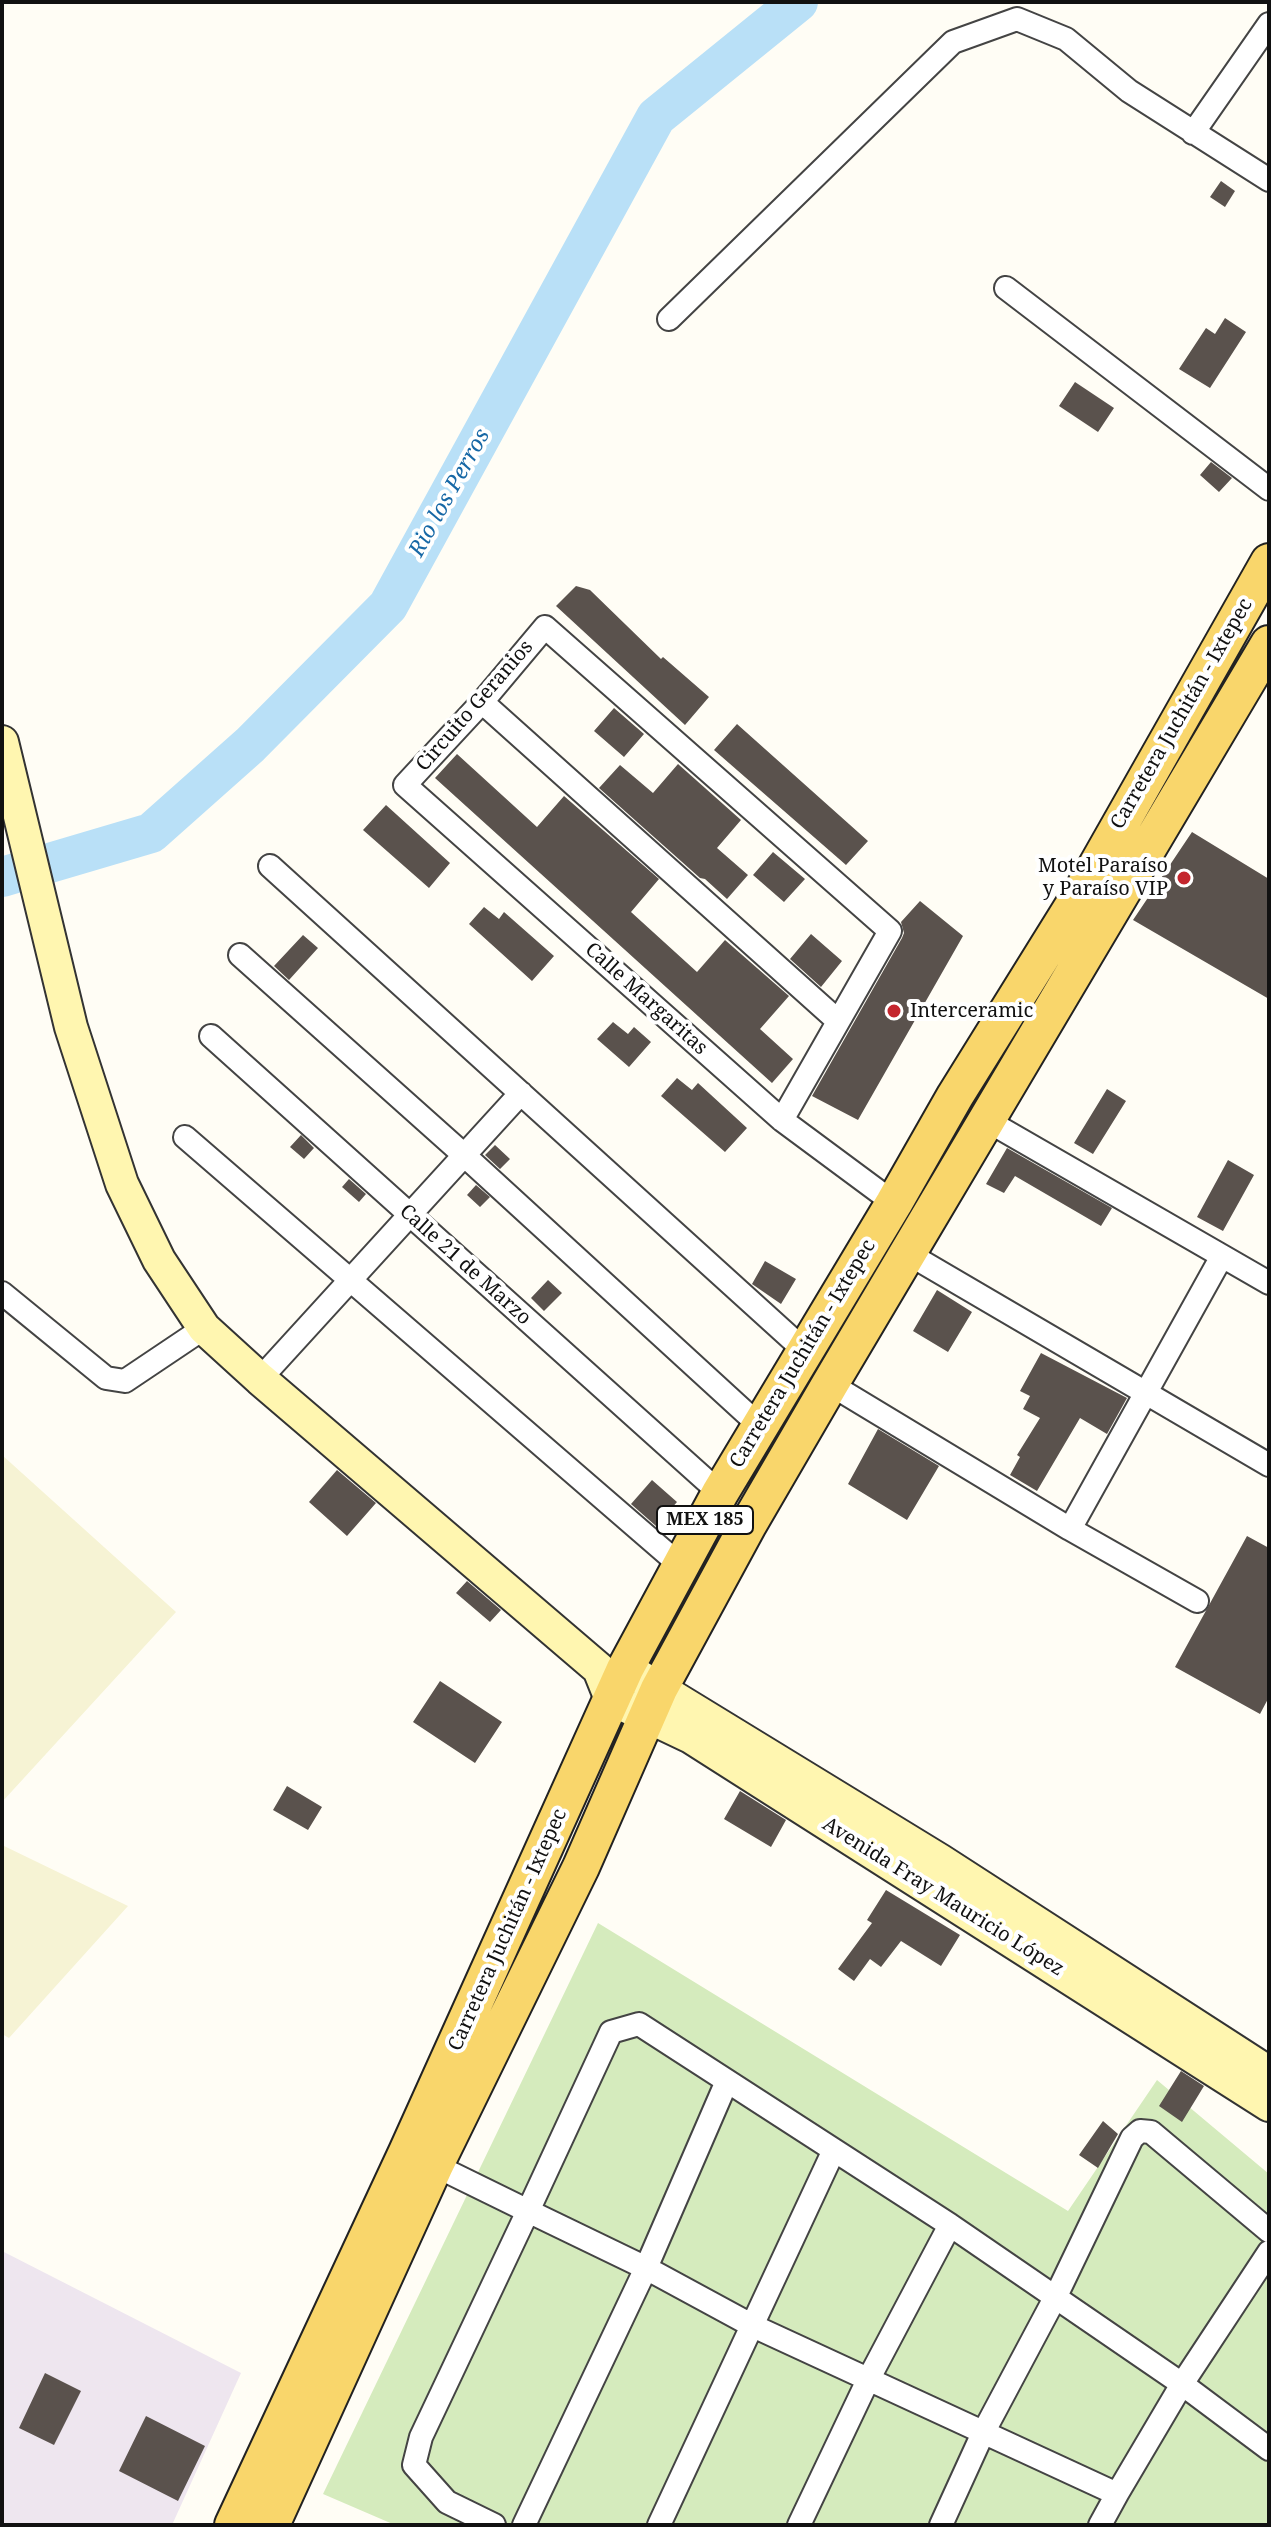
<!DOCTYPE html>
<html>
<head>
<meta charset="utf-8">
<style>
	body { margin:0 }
	#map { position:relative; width:1271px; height:2527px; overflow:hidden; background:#fffdf5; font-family:"Noto Serif",serif }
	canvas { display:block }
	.frame { position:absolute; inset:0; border:4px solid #111; pointer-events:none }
</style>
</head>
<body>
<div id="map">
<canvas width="1271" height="2527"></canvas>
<div class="frame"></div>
</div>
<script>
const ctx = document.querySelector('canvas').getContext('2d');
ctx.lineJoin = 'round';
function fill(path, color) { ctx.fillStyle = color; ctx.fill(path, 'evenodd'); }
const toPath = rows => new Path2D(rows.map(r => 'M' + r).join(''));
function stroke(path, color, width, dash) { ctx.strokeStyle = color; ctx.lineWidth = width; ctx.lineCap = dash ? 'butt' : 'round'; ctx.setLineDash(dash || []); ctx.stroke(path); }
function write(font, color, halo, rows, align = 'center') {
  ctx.font = font + ' "Noto Serif",serif'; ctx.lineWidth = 8; ctx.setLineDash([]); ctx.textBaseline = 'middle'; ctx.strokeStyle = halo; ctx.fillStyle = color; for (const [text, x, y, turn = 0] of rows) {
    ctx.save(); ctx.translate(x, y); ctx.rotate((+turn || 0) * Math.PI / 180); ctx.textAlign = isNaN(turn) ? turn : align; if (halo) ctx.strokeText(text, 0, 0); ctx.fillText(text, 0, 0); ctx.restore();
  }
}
fill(toPath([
	[2,2251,241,2373,172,2525,2,2525]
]), '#eee6ef');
fill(toPath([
	[2,1455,176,1612,2,1802],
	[2,1845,128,1906,9,2038,2,2034]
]), '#f6f3d4');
fill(toPath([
	[598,1923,1068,2211,1157,2080,1269,2174,1269,2525,395,2525,323,2494]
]), '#d5ebbd');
stroke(toPath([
	[2,877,151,833,250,745,388,606,656,117,798,2]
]), '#b9e0f7', 40);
fill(toPath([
	[1221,181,1235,191,1225,207,1210,197],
	[1225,318,1246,332,1210,388,1179,369,1206,328,1215,334],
	[1075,382,1114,408,1098,432,1059,406],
	[1211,462,1232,478,1219,492,1200,475],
	[576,586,590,590,661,659,663,657,709,697,685,725,556,606],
	[614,708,644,734,624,757,594,731],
	[737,724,868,841,846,865,714,750],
	[457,754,537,827,564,796,659,879,631,912,697,972,725,940,789,996,760,1029,793,1059,772,1083,435,778],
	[678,764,741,820,717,848,748,875,727,899,705,879,700,878,599,788,620,765,653,793],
	[386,805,450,863,429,888,363,830],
	[1192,832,1269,879,1269,999,1133,920],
	[773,852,805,879,784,902,753,875],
	[920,901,963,936,858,1120,812,1096,902,938,904,933,901,922],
	[484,907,499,919,504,912,554,956,532,981,469,924],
	[811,934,842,961,821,987,790,959],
	[303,935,318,948,289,980,274,966],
	[613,1022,628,1034,634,1027,651,1042,629,1067,597,1039],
	[677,1078,692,1090,698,1083,747,1128,725,1152,661,1096],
	[1107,1089,1126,1101,1093,1154,1074,1143],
	[301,1135,314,1148,304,1159,290,1147],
	[495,1145,510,1159,500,1169,485,1155],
	[1007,1148,1112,1208,1101,1226,1015,1176,1004,1193,986,1184],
	[1228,1160,1254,1175,1223,1231,1197,1217],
	[349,1179,366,1194,359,1202,342,1187],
	[476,1185,490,1197,480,1207,467,1195],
	[765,1261,796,1279,781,1304,752,1284],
	[548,1280,562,1293,544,1311,531,1298],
	[937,1290,972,1312,948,1352,913,1331],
	[1041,1353,1127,1398,1107,1434,1080,1418,1037,1491,1010,1475,1020,1457,1017,1455,1040,1418,1023,1409,1030,1396,1020,1391],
	[878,1429,939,1466,907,1520,848,1484],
	[337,1470,376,1503,347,1536,309,1502],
	[652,1480,677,1502,656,1526,631,1504],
	[1247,1536,1269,1548,1269,1697,1260,1714,1175,1667],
	[467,1581,501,1610,490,1622,456,1593],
	[440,1681,502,1722,475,1763,413,1722],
	[287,1786,322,1807,308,1830,273,1810],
	[740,1791,786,1820,771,1847,724,1819],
	[886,1890,960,1935,941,1966,901,1941,881,1967,870,1959,854,1981,838,1969,872,1923,867,1920],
	[1181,2071,1204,2086,1182,2122,1159,2106],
	[1103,2121,1118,2134,1098,2168,1079,2155],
	[45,2373,81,2391,54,2445,19,2428],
	[146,2416,205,2446,178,2501,119,2471]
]), '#5a524d');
const street = toPath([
	[1193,133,1269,24],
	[1006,288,1269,489],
	[669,319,953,42,1017,19,1066,39,1129,91,1269,180],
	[482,702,838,1021],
	[270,866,805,1351],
	[240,955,464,1155,760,1426],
	[211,1036,720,1493],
	[782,1120,890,931,545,627,482,702,405,785,782,1120,894,1203],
	[986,1120,1269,1283],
	[185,1137,680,1565],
	[907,1253,1269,1465],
	[2,1293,106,1378,125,1381,204,1328],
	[260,1379,521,1093],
	[830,1384,1070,1529,1197,1601],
	[1070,1529,1222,1256],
	[426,2161,528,2211,611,2032,639,2024,950,2225,1182,2384,1117,2494],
	[1269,2252,1182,2384,1269,2449],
	[494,2525,447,2502,414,2465,421,2437,528,2211,646,2268,753,2326,1117,2494,1100,2525],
	[524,2525,646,2268,727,2081],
	[659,2525,834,2150],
	[799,2525,868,2380,950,2225],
	[941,2525,983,2433,1056,2296,1132,2138,1140,2131,1151,2132,1269,2231]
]);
const secondary = toPath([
	[2,742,71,1027,122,1184,159,1260,204,1328,260,1379,599,1669,611,1699,691,1737,1269,2105],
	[637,1675,941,1861,1269,2073]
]);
const primary = toPath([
	[233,2525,407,2152,625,1669,720,1493,894,1203,955,1096,1083,890,1269,562],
	[271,2525,435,2165,581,1867,659,1689,748,1525,830,1384,1269,644]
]);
stroke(street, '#444', 26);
stroke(secondary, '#333', 36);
stroke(primary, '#222', 40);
stroke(street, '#fff', 22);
stroke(secondary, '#fff6b0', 32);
stroke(primary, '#f9d66b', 36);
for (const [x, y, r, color] of [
	[1184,878,8,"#c4262e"],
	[894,1011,8,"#c4262e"]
]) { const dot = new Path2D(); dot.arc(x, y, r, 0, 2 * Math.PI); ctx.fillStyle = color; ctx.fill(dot); stroke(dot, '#fff', 3); }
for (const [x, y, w] of [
	[705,1520,96]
]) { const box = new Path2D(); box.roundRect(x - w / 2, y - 14, w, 28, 6); ctx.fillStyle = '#fff'; ctx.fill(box); stroke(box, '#111', 2); }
write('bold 18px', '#111', null, [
	["MEX 185",705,1520]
]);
write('20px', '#111', '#fff', [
	["Circuito Geranios",475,706,-49],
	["Carretera Juchitán - Ixtepec",1182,714,-60],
	["Calle Margaritas",646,999,42],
	["Calle 21 de Marzo",465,1265,42],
	["Carretera Juchitán - Ixtepec",803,1354,-59],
	["Avenida Fray Mauricio López",943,1897,32],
	["Carretera Juchitán - Ixtepec",508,1930,-66]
]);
write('20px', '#111', '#fff', [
	["Motel Paraíso",1168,866],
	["y Paraíso VIP",1168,889],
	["Interceramic",910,1011,"left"]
], 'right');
write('italic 22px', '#1768a6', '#fff', [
	["Rio los Perros",450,493,-61]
]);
</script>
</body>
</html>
